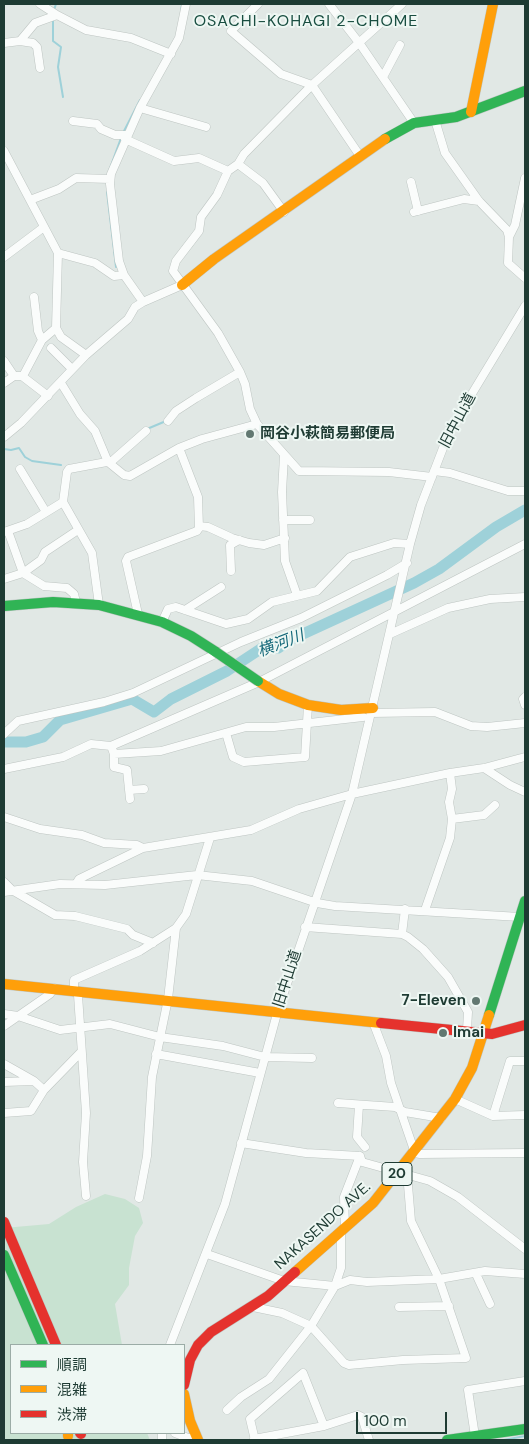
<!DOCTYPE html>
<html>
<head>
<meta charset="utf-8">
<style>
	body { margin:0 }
	#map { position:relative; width:529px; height:1444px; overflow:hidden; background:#e1e8e5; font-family:"DM Sans","Noto Sans JP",sans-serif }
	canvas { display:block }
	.frame { position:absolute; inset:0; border:5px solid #1e3b33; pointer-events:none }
	.legend { position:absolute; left:10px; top:1344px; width:175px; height:90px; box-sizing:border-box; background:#eef7f3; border:1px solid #9baca6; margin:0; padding:6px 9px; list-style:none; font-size:15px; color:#1e3b33 }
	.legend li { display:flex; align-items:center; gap:10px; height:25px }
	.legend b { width:25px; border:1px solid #9baca6 }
	.scale { position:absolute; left:356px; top:1412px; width:91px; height:22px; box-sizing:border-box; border:2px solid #1e3b33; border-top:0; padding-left:6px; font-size:15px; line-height:18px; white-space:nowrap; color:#1e3b33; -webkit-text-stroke:4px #eef7f3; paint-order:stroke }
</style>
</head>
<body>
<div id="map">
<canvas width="529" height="1444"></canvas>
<div class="frame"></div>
<ul class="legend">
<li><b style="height:6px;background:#30b455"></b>順調</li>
<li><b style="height:6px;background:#ff9f0a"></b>混雑</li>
<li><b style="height:6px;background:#e5322d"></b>渋滞</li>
</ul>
<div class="scale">100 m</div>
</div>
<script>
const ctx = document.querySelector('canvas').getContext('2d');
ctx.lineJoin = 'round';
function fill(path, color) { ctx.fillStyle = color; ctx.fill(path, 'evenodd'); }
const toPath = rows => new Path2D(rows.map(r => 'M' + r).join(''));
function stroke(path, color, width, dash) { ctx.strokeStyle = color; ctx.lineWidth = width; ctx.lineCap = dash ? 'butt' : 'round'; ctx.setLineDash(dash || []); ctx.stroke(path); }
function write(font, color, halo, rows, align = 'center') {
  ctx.font = font + ' "DM Sans","Noto Sans JP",sans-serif'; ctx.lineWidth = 4; ctx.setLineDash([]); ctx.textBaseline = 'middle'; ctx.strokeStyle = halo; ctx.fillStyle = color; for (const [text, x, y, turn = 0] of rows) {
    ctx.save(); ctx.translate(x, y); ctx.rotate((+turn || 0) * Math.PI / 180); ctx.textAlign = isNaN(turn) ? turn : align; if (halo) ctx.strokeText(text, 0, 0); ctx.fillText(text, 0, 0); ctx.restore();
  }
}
fill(toPath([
	[105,1194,125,1199,139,1208,143,1223,135,1236,129,1268,129,1285,115,1304,122,1345,11,1345,11,1433,147,1433,150,1440,4,1440,4,1228,49,1224,76,1207]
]), '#c8e2d1');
stroke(toPath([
	[54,10,56,4],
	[181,12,182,4],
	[53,19,53,41,61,47,58,67,63,97],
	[123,133,140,100],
	[109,171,121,138],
	[107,192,116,267],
	[147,429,166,421],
	[4,449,11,450,19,448,25,457,32,461,61,465],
	[504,1440,525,1436]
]), '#9ed1d9', 2);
stroke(toPath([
	[4,742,26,742,43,737,60,720,132,699,154,712,171,699,227,671,265,646,278,648,292,639,414,583,439,569,496,527,525,510]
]), '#9ed1d9', 11);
const street = toPath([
	[40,4,57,15],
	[258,4,231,31,281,74,312,85],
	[329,4,360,44,414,123],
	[20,41,33,43,37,47,40,68],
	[4,43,20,41,35,23,57,15,86,30,131,38,171,54],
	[383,77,400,45],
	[140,108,206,127],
	[435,120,445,153,479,201,507,230,509,237,508,263,525,278],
	[73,121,97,124,101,129,115,135,127,135],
	[125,139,174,161,199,158,228,171,238,164,244,154,312,85],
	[4,151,58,253,56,328,42,340,23,376],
	[360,156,312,85,402,4],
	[238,164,263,183,284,212],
	[228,171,217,195,201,217,199,231,176,261,173,271,218,333,240,372,245,384,250,409,257,424,299,471,389,472,432,477],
	[411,182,418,211],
	[30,200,59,189,76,178,110,179],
	[414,212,464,199,479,201],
	[509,237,515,225,525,178],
	[58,253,95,263,114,276,124,275],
	[4,257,44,227],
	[34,297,38,331,42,340],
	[143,302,124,275,119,261,110,184,111,174,140,108,179,38,186,4],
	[56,328,61,337,86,355],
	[51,348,72,369],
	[4,361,14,376],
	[4,383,14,376,22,376,48,396],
	[61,383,80,414,95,431,108,462,124,475,130,476,179,448,202,439,257,424],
	[168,421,176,411,196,398,240,372],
	[4,437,21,423,86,355,128,319,135,307,143,302,182,285],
	[284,456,282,492,285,561,297,595],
	[20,469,46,512],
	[434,471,450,473,508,491,525,491],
	[63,502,92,553,99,605],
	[283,520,310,520],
	[199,526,208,527,232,538,249,543,264,545,285,538],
	[8,531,23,573,41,560,45,552,78,530],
	[4,532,27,524,63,502,67,472,69,469,112,461,146,431],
	[231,571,230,545,239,540],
	[4,579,23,573,44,586,67,588,74,594,76,602],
	[185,610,221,587],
	[138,614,126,561,128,557,197,531,199,528,198,497,179,448],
	[162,622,168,609,176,607,226,624,248,619,272,602,317,591,350,557,394,543,410,544],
	[390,634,448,608,490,599,525,597],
	[525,697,523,699,525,705],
	[372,713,435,712,471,726,487,727,525,723],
	[226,733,233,757,244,762,305,757,308,705],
	[4,734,18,721,104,702,133,693,241,642,301,618,387,575,407,563],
	[111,746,114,754,161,751,246,727,274,727,363,717],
	[114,754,114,767,127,770,130,799],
	[484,768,510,785,525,792],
	[4,769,63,757,91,744,111,746,259,682,525,544],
	[129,790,144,789],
	[4,817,40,829,82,835,104,843,137,845,143,848],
	[452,819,484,815,495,805],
	[4,882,12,890,55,915,75,916,127,929,133,935,153,943],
	[76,884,79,879,143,848,251,830,299,809,352,794,450,773,484,768,525,757],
	[4,892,60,884,105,885,197,875,252,881,317,903,335,906,520,917],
	[425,910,450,838,452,819,449,802,452,789,450,773],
	[305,927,402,934,408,937,423,949,448,977,468,1012,467,1030],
	[402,934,405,909],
	[4,1014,18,1016,60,1030,110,1024,160,1037,223,1046,265,1057,312,1058],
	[373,1022,386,1056,391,1083,415,1153,420,1154,525,1153],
	[4,1026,50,994,54,988],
	[156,1054,260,1073],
	[4,1064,34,1081],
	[4,1082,34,1081,44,1090,31,1111,4,1113],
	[44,1090,81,1052],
	[455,1099,493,1116,525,1115],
	[338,1103,395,1107,405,1112,441,1118],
	[359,1105,357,1137,365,1147],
	[493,1116,510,1061,525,1061],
	[241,1143,306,1153,360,1156,362,1162,430,1181,458,1197,525,1249],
	[86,1196,83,1162,86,1113,78,995,74,990,74,980,140,951,176,928,186,914,210,838],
	[139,1198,147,1156,152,1077,168,999,176,928],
	[345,1228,344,1197,360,1156],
	[207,1254,284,1281,335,1286,350,1280,367,1282,439,1279,485,1271,525,1274],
	[476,1274,490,1304],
	[253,1307,282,1313,311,1326,344,1363,349,1365,403,1360,466,1358,439,1279,411,1221,407,1173],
	[399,1307,449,1306],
	[170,1345,225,1204,278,1010,352,794,410,544,421,505,450,430,525,306],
	[227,1410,241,1397,269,1379,311,1326,335,1286,341,1268,341,1232],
	[324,1426,358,1415,362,1417,369,1440],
	[175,1433,188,1438,197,1438],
	[475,1436,468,1390,525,1381],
	[254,1439,324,1426,303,1373,250,1419,255,1440],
	[162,1440,162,1433]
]);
const fast = toPath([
	[385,139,414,123,456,117,525,91],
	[4,606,53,602,99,605,162,622,191,636,216,652],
	[489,1015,525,901],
	[4,1255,43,1345],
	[447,1440,525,1429]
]);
const slow = toPath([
	[471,112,493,4],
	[182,285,214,259,385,139],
	[258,681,279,694,308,705,341,710,373,708],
	[4,984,381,1023],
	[295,1272,373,1203,455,1099,472,1068,489,1015],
	[184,1394,190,1421,198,1440],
	[68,1433,68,1436]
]);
const jam = toPath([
	[381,1023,492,1034,525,1025],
	[4,1222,56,1345],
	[184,1385,190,1360,198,1345,211,1332,268,1296,295,1272],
	[80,1433,81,1434]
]);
stroke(street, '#bec5c2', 9);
stroke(fast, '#bdc5c2', 11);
stroke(slow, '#bdc5c2', 11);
stroke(jam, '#bdc5c2', 11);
stroke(street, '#fafcfb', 8);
stroke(fast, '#30b455', 10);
stroke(slow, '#ff9f0a', 10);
stroke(jam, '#e5322d', 10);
const fastBridge = toPath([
	[216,652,258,681]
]);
stroke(fastBridge, '#bdc5c2', 11, []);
stroke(fastBridge, '#30b455', 10);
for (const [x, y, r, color] of [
	[250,434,5,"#627871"],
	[476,1001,5,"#627871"],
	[443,1033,5,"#627871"]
]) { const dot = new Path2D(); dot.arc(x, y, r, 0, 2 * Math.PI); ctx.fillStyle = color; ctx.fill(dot); stroke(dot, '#eef7f3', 2); }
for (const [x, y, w] of [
	[397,1174,30]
]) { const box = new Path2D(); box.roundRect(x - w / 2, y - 11.5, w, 23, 4); ctx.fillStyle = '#eef7f3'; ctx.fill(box); stroke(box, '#1e3b33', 1); }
write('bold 14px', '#1e3b33', null, [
	["20",397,1174]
]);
write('15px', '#1e3b33', '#eef7f3', [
	["旧中山道",458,421,-62],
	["旧中山道",288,979,-72],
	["NAKASENDO AVE.",323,1226,-42]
]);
write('bold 15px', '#1e3b33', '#eef7f3', [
	["岡谷小萩簡易郵便局",260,434],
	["7-Eleven",466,1001,"right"],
	["Imai",453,1033]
], 'left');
ctx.letterSpacing = '1px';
write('16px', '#194e41', '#eef7f3', [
	["OSACHI-KOHAGI 2-CHOME",306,22]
]);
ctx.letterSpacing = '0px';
write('italic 16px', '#15697a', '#eef7f3', [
	["横河川",281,644,-21]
]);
</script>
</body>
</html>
